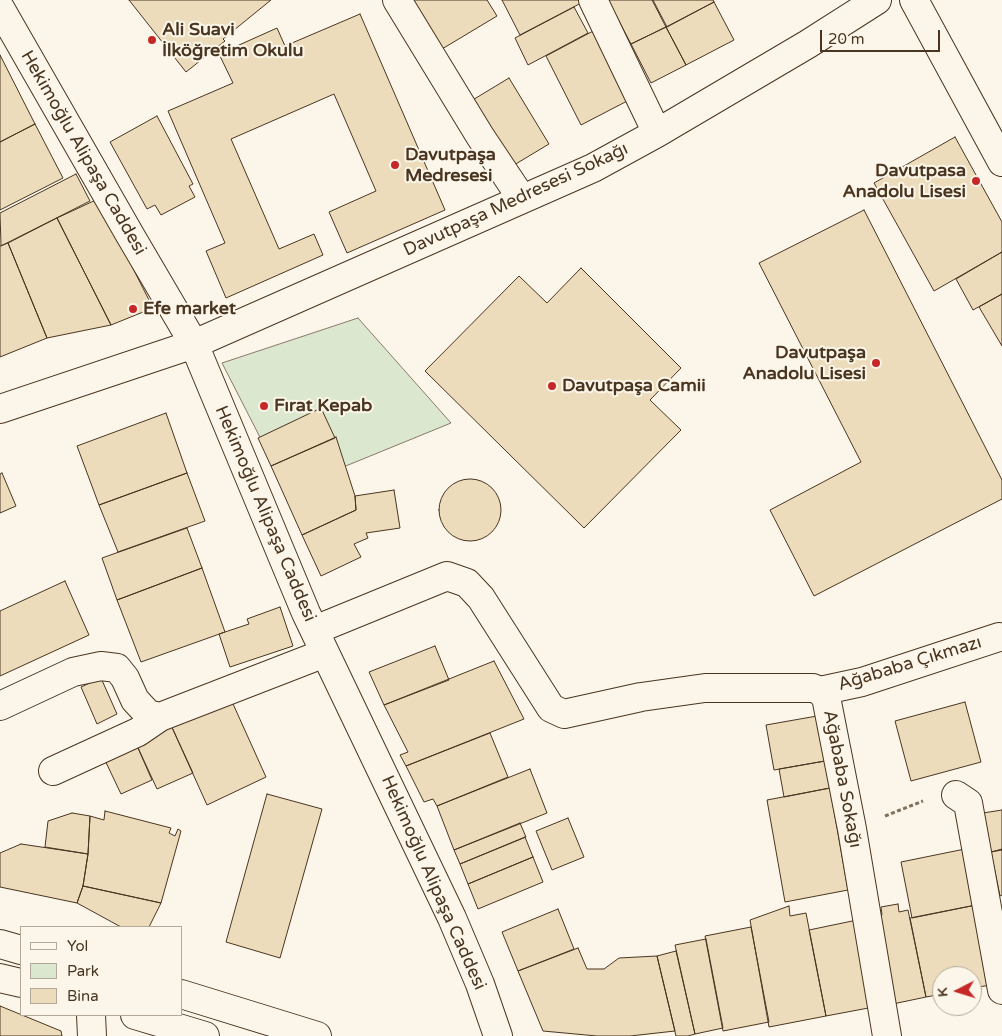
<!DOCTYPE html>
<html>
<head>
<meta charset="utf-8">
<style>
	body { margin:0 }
	#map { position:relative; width:1002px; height:1036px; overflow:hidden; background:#fbf6e9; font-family:"Varela Round",sans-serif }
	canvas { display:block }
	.legend { position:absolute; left:20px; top:926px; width:162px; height:90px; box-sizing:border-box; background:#fbf6e9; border:1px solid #b4a999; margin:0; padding:6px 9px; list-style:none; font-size:15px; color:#4a3520 }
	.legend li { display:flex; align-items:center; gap:10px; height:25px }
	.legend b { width:25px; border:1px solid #b4a999 }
	.north { position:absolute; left:932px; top:966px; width:50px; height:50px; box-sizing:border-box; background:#fbf6e9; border:1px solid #b4a999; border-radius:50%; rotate:265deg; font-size:14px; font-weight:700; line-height:20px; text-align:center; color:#4a3520 }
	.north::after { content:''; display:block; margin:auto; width:18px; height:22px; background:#c62828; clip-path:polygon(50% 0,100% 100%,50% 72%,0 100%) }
	.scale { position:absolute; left:820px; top:30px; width:120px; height:22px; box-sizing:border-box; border:2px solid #4a3520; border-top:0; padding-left:6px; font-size:15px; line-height:18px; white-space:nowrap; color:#4a3520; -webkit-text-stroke:4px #fbf6e9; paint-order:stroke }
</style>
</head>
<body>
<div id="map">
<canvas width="1002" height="1036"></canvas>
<ul class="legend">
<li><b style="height:6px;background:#fbf6e9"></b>Yol</li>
<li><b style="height:14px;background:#dce7d0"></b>Park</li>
<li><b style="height:14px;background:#ecdcbc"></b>Bina</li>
</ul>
<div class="north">K</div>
<div class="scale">20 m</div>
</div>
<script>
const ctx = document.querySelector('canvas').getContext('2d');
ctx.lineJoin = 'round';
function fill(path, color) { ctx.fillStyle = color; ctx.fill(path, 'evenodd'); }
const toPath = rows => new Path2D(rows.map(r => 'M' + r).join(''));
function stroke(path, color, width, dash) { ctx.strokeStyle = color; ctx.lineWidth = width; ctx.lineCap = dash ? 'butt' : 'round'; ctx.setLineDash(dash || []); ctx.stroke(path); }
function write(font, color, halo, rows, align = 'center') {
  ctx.font = font + ' "Varela Round",sans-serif'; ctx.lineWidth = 4; ctx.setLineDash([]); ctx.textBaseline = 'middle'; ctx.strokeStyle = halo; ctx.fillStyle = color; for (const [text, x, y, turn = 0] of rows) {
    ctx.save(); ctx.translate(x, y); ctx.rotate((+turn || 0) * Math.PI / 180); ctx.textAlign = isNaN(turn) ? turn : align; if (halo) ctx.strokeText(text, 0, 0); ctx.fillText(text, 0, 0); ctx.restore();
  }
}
const green = toPath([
	[358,318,451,423,287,490,222,363,358,318]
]);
fill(green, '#dce7d0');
stroke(green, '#887966', 1);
const building = toPath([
	[129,0,271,0,223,39,225,41,186,72,129,0],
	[406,0,487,0,497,16,437,52,406,0],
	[502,0,582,0,583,2,520,35,502,0],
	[608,0,652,0,666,27,631,44,608,0],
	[653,0,713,0,714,2,667,27,653,0],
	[714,2,734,40,686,65,666,27,714,2],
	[574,7,588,33,528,65,515,38,574,7],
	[360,14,445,210,347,253,329,212,376,191,334,94,231,139,279,249,314,234,323,255,226,298,206,251,225,243,168,111,233,83,219,54,277,28,285,46,360,14],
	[666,27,686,65,651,83,631,44,666,27],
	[595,30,631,99,581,125,546,56,595,30],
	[0,55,35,124,0,142,0,55],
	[509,78,549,144,509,168,471,101,509,78],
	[157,116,193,184,189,186,195,197,161,215,155,205,147,209,110,142,157,116],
	[35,124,63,178,0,210,0,142,35,124],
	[955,137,1002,222,1002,252,934,291,874,183,955,137],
	[76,174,90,201,1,246,0,213,76,174],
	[98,199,153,308,111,325,57,218,98,199],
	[864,210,1002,480,1002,499,814,596,770,510,861,462,759,263,864,210],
	[57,218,111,325,47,338,8,243,57,218],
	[8,243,47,338,0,357,0,246,8,243],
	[1002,252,1002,294,973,310,956,279,1002,252],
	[581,268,681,368,650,400,681,430,584,528,425,371,519,276,547,303,581,268],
	[1002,294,1002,346,979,307,1002,294],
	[321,408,335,438,271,466,258,438,321,408],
	[166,413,187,473,99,505,77,446,166,413],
	[336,437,355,496,356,510,302,535,271,466,336,437],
	[2,473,16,506,0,513,0,474,2,473],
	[187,473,205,521,118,552,99,505,187,473],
	'439 510a31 31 0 1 1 62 0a31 31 0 1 1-62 0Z',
	[394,490,400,528,366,533,368,538,354,544,361,557,321,576,302,535,356,510,355,496,394,490],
	[187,528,202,568,117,600,102,558,187,528],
	[202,568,225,632,141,662,117,600,202,568],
	[65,581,89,635,0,676,0,611,65,581],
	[280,607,293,646,230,667,219,634,249,624,247,619,280,607],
	[435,646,449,680,384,705,369,672,435,646],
	[494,661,524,719,406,766,400,755,408,752,384,705,494,661],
	[101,678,117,714,97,724,81,687,101,678],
	[229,695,266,777,207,805,170,723,229,695],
	[965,702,981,762,911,781,895,721,965,702],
	[817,716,825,761,774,770,766,725,817,716],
	[170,723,193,773,157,789,134,739,170,723],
	[490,733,508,777,437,806,433,799,424,802,406,766,490,733],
	[134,739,152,780,121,794,102,754,134,739],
	[825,761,830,788,784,797,779,769,825,761],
	[530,769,547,813,454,850,437,806,530,769],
	[830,788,848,890,785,902,767,800,830,788],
	[267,794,322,809,280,958,226,942,267,794],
	[1002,810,1002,850,991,852,983,813,1002,810],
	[105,811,171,828,169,833,175,836,178,829,181,831,161,903,83,886,88,854,90,816,104,820,105,811],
	[72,813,90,816,88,854,45,847,48,821,72,813],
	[568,818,584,857,552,870,536,831,568,818],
	[520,823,526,837,460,864,454,850,520,823],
	[525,837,533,857,468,884,460,864,525,837],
	[21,844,88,854,83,886,77,903,0,887,0,853,21,844],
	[965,849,976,905,912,918,901,862,965,849],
	[1002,849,1002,895,1000,896,991,852,1002,849],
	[533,857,543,882,478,909,468,884,533,857],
	[83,886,161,903,149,927,121,927,77,903,83,886],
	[898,904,899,912,908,910,926,997,888,1005,871,917,882,915,881,907,898,904],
	[976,905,991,985,972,988,972,976,942,976,942,994,926,997,910,918,976,905],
	[789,906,790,916,806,913,826,1016,769,1027,750,920,789,906],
	[558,909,574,949,518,971,502,932,558,909],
	[862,919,879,1006,826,1016,809,930,862,919],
	[751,927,769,1022,723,1031,705,936,751,927],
	[706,939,723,1028,695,1034,675,945,706,939],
	[578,948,587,969,604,969,619,958,657,956,675,1031,630,1036,597,1036,543,1031,518,971,578,948],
	[676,951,695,1034,688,1036,676,1036,657,956,676,951],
	[0,1006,61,1031,62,1036,0,1036,0,1006]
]);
fill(building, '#ecdcbc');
stroke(building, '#4a3520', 1);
const minor = toPath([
	[397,0,480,136,522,199],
	[593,0,657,133],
	[914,0,1002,162],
	[0,8,130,235,194,344,306,613,452,918,480,984,498,1036],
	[0,409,194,344,593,168,657,133,808,44,877,0],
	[315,630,447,576,467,583,481,598,551,708,564,714,641,697,705,688,813,688,820,691,826,697,852,829,887,1036],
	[820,691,862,682,999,637],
	[0,706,73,672,101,666,117,668,125,678,135,700,148,714,160,717,325,653],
	[53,771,138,732,160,717],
	[956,795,968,803,1002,990],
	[91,1015,92,1036]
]);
const major = toPath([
	[0,944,21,950],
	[0,978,21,983],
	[181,994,317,1036],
	[135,1015,205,1036]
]);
stroke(minor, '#4a3520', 30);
stroke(major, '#4a3520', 30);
stroke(toPath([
	[885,816,923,801]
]), '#7f6f5c', 3, [4, 2.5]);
stroke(minor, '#fbf6e9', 28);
stroke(major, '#fbf6e9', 28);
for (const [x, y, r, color] of [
	[152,40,5,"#c62828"],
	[395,165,5,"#c62828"],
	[976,181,5,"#c62828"],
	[133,309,5,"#c62828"],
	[876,363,5,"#c62828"],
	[552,386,5,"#c62828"],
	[264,406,5,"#c62828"]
]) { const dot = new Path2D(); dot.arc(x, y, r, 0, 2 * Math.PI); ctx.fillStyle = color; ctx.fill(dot); stroke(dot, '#fbf6e9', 2); }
write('bold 18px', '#4a3520', '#fbf6e9', [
	["Ali Suavi",162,30],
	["İlköğretim Okulu",162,51],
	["Davutpaşa",405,155],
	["Medresesi",405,176],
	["Davutpasa",966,171,"right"],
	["Anadolu Lisesi",966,192,"right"],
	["Efe market",143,309],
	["Davutpaşa",866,353,"right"],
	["Anadolu Lisesi",866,374,"right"],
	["Davutpaşa Camii",562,386],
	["Fırat Kepab",274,406]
], 'left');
write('18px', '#4a3520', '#fbf6e9', [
	["Hekimoğlu Alipaşa Caddesi",83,153,60],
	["Davutpaşa Medresesi Sokağı",516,200,-25],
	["Hekimoğlu Alipaşa Caddesi",265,514,67],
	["Ağababa Çıkmazı",910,664,-17],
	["Ağababa Sokağı",842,779,79],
	["Hekimoğlu Alipaşa Caddesi",433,883,66]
]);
</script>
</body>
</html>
